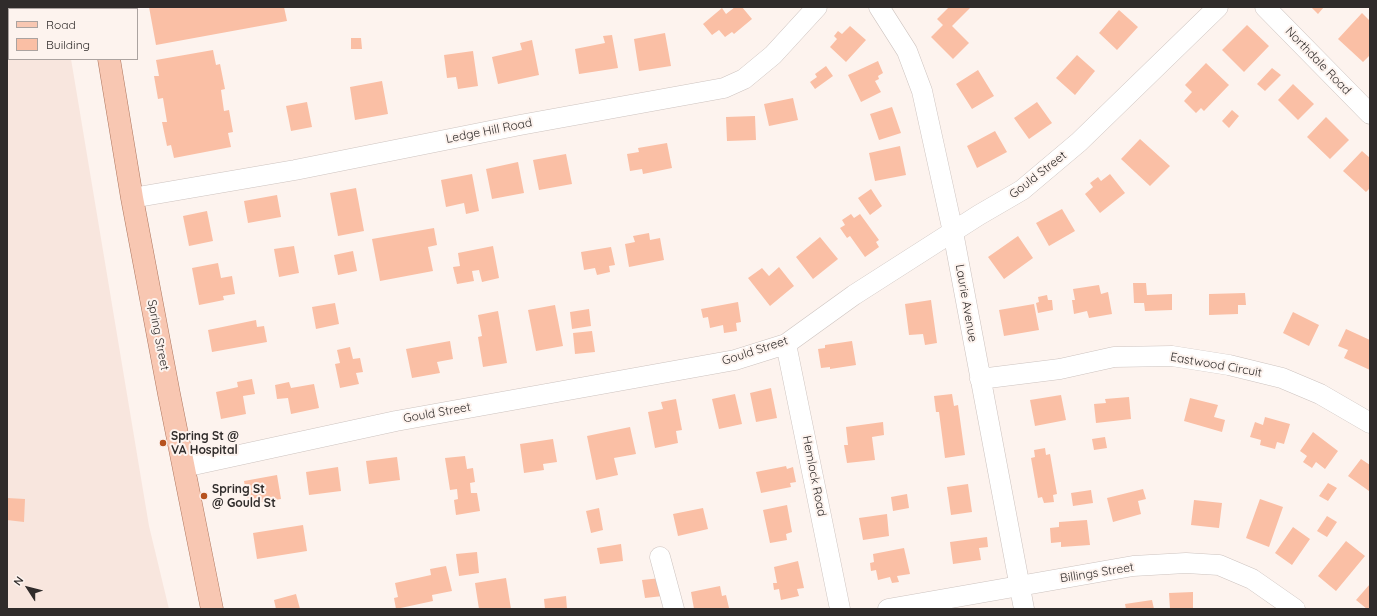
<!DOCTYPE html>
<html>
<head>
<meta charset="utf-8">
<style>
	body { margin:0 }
	#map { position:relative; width:1377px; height:616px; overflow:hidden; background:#fdf3ee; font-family:Quicksand,sans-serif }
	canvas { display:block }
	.frame { position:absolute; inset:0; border:8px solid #302c2b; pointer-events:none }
	.legend { position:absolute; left:8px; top:8px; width:130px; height:52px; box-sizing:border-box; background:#fdf3ee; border:1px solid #aba3a0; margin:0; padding:5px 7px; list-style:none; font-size:12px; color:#302c2b }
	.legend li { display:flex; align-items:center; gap:8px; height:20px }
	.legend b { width:20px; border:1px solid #aba3a0 }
	.north { position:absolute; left:8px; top:568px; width:40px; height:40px; -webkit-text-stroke:3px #fdf3ee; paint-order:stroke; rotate:306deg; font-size:11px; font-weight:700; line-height:16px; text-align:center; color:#302c2b }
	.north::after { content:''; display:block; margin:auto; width:14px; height:18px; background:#302c2b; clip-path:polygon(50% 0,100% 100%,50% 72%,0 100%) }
</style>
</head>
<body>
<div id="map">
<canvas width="1377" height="616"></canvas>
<div class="frame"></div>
<ul class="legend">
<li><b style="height:5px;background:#f8c7b2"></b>Road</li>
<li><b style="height:11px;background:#fabfa5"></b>Building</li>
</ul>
<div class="north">N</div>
</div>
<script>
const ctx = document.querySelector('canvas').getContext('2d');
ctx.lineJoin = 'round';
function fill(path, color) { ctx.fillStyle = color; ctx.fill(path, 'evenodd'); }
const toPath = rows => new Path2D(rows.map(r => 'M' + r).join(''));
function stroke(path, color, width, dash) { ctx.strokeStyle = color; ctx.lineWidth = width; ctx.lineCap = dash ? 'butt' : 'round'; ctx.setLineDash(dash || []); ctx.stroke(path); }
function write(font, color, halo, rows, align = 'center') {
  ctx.font = font + ' Quicksand,sans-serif'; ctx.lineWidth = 4; ctx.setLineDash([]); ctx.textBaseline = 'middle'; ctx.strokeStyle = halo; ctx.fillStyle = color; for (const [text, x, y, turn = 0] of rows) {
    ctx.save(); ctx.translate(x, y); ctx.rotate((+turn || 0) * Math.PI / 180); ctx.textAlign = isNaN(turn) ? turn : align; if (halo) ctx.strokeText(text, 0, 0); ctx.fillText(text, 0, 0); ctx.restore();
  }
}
fill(toPath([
	[7,7,63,7,63,9,9,9,9,59,71,59,149,526,169,609,7,609]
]), '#f8e6de');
fill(toPath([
	[149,7,284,7,287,21,156,45],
	[735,7,742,7,752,19,734,34,732,32,725,37,719,30,712,35,703,24,722,8,726,14],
	[949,7,971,7,952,26,969,43,953,59,931,37,943,25,937,19],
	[1311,7,1324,7,1318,14],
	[1119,10,1138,27,1117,50,1099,33],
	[1362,13,1370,21,1370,55,1363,62,1338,39],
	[1247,25,1269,46,1244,72,1222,50],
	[850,26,866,40,846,62,830,47,837,39,834,36,838,31,842,34],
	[665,33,671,66,639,71,634,39],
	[612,35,618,68,579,74,575,49,605,43,603,36],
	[351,38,361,38,362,49,351,49],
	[532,40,539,75,498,84,492,57,522,50,520,43],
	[213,50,216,65,220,64,225,89,221,90,224,111,229,110,233,132,228,133,231,147,174,158,171,145,167,146,162,122,167,122,163,98,158,99,154,76,159,76,156,60],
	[473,51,478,86,458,89,456,77,447,78,444,55],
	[1077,55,1095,71,1075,95,1056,78],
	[878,61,883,73,878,76,879,79,875,81,881,92,861,102,848,75],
	[1206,63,1229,85,1204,111,1201,108,1196,113,1184,101,1192,92,1185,85],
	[826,66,833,76,815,89,810,82,817,77,815,74],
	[1272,68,1281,75,1265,91,1257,84],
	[978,70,994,96,972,109,956,84],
	[382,81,388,114,355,120,350,87],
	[1293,84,1314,104,1298,120,1278,100],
	[793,98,798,120,769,126,764,104],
	[307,102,312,127,291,131,286,106],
	[1037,102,1052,123,1029,139,1014,118],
	[892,107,901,133,879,140,870,114],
	[1232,110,1239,116,1229,128,1222,121],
	[755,116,756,140,727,141,726,117],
	[1326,117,1349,140,1330,159,1307,137],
	[995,131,1007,152,977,168,967,146],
	[1140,139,1170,166,1150,186,1121,159],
	[667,143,672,168,643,174,642,169,630,171,627,154,639,152,638,148],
	[900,146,906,175,875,181,869,153],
	[1362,151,1370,158,1370,188,1366,192,1343,171],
	[566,154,572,184,539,190,533,160],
	[518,162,524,193,492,199,486,169],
	[472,174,479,211,466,214,464,203,446,207,441,180],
	[1110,174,1125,193,1100,213,1085,194,1093,187,1090,183,1098,177,1101,181],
	[356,188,364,231,338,236,330,193],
	[871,189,882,206,870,215,858,198],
	[277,195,281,217,248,223,244,201],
	[1062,209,1075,231,1049,246,1036,223],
	[207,211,213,241,189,246,183,216],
	[851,214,854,218,860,214,879,240,876,242,879,247,865,257,850,236,847,238,840,228,845,225,842,220],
	[434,228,437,245,428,247,433,271,380,281,372,239],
	[649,233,650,240,660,238,664,260,629,267,625,244,635,242,633,236],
	[1018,236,1033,258,1004,279,988,257],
	[820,237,838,259,813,279,796,257],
	[294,246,299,273,279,277,274,249],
	[493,246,499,278,482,282,479,270,472,271,474,281,457,284,453,267,460,266,458,253],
	[611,247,615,265,609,266,610,272,597,275,595,268,584,270,581,252],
	[353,251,357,271,338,275,334,255],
	[218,263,221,278,232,276,235,294,223,296,224,300,199,305,192,268],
	[779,267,794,286,770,306,748,278,762,268,769,276],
	[1133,283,1146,283,1147,295,1172,294,1172,310,1145,311,1144,303,1134,303],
	[1099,285,1101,294,1108,292,1112,314,1089,318,1087,311,1074,314,1072,300,1075,300,1073,289],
	[1245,293,1246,305,1238,305,1238,314,1209,315,1209,294],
	[1047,295,1048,300,1052,300,1053,310,1038,313,1036,303,1039,302,1038,297],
	[931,300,937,343,925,345,923,334,909,335,905,304],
	[738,302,741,322,736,323,737,331,724,333,723,325,710,328,708,317,703,318,701,309],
	[335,303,339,324,316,329,312,307],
	[1034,304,1039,330,1004,336,999,310],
	[555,305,563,346,536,351,528,310],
	[589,309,591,326,572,329,570,312],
	[498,311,507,363,483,367,478,337,482,336,478,315],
	[1293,312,1319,325,1309,346,1283,333],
	[256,320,257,327,264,326,267,342,212,352,208,330],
	[1346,329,1370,340,1370,370,1344,358,1348,350,1338,346],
	[592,331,595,352,575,354,573,333],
	[450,341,453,359,437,362,440,373,412,378,406,349],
	[852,341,856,365,830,369,830,367,821,368,818,349,825,348,825,345],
	[350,347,353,359,360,358,363,372,356,373,359,384,340,388,335,364,340,363,337,350],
	[252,379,255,394,243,396,246,414,221,419,216,392,238,387,237,382],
	[289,382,291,388,314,384,319,408,291,414,288,398,277,399,275,385],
	[771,388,777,418,756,422,750,393],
	[735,394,742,424,719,429,712,399],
	[952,394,954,406,958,405,965,455,945,458,939,412,936,412,934,396],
	[1061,395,1066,420,1035,426,1030,400],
	[1129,397,1131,419,1096,423,1094,404,1106,403,1105,399],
	[1190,398,1218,405,1214,417,1225,420,1222,432,1184,421],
	[676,399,682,430,676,431,678,443,655,448,648,412,663,409,661,402],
	[1265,417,1290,424,1284,444,1277,442,1275,449,1260,445,1261,440,1250,437,1255,422,1263,425],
	[883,422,884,435,872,437,875,460,847,463,844,445,848,445,846,427],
	[630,427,636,454,614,458,618,475,596,480,587,436],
	[1313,432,1338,451,1325,469,1316,462,1312,468,1303,462,1307,456,1300,451],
	[1105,437,1107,448,1094,450,1092,439],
	[553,439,557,462,543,464,544,470,524,473,520,444],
	[1045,448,1046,455,1050,454,1057,494,1053,495,1054,502,1044,503,1042,497,1038,498,1031,458,1035,457,1034,450],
	[465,456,467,469,473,468,475,482,470,483,471,493,477,493,480,511,456,515,454,500,458,499,457,489,450,490,445,458],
	[397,457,400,480,369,484,366,461],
	[1361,459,1370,465,1369,491,1348,476],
	[786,466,787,469,793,467,796,482,790,483,791,487,761,493,756,472],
	[338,467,341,491,309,495,306,472],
	[277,475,281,499,248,504,244,481],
	[1328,483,1337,488,1328,501,1319,496],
	[968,484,972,512,951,515,947,487],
	[1143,489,1146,499,1138,501,1141,514,1113,522,1107,498],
	[1091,490,1093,503,1073,506,1071,493],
	[907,494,909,508,893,511,891,497],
	[7,498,25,499,24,522,7,520],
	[1260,499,1283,507,1269,547,1246,538],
	[1194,500,1222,503,1219,528,1191,525],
	[787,505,792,532,786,534,787,540,770,543,763,510],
	[599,508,603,530,591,533,586,511],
	[703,508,708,529,678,536,673,514],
	[887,514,889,536,863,540,859,518],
	[1327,516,1337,522,1327,537,1317,531],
	[1087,520,1090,545,1061,547,1061,542,1051,543,1050,528,1059,527,1059,522],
	[303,525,307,551,257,559,253,533],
	[1293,527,1310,539,1292,565,1275,553],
	[987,537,988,547,979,548,981,560,953,564,950,542],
	[1346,541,1365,556,1336,591,1318,576],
	[621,544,623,561,600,564,597,548],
	[904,548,910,574,897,576,899,582,892,583,890,577,878,580,876,570,871,571,870,563,874,562,873,554],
	[477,552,479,573,459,576,456,554],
	[798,561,804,588,797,589,799,596,781,600,779,589,774,590,773,583,777,583,774,567],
	[446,566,452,591,432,595,433,601,396,609,394,598,398,597,395,583,431,575,430,569],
	[506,578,511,609,479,609,475,583],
	[661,578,663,596,645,598,642,580],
	[1370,584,1370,609,1367,609,1356,600],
	[720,586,722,596,726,595,729,608,694,609,691,592],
	[1193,592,1193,609,1170,609,1169,593],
	[296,594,300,609,276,609,274,600],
	[566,596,567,609,545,609,544,599],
	[1152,600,1154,609,1126,609,1125,604]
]), '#fabfa5');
const minor = toPath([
	[879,7,907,51,922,91,953,232,1024,609],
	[1265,7,1370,114],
	[132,198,295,170,520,125,724,88,744,79,773,55,817,7],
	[786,344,840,609],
	[980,379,1060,369,1114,357,1172,356,1229,365,1282,378,1320,394,1370,423],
	[184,467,396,421,735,360,786,344,854,295,979,215,1022,190,1079,142,1218,7],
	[660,557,674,609],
	[888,609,1133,566,1186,563,1219,565,1252,579,1295,609]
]);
const major = toPath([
	[100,7,100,9],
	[109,59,132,198,169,394,212,609]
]);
stroke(minor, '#cdc3bf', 21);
stroke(major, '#af7861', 23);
stroke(minor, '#fff', 20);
stroke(major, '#f8c7b2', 22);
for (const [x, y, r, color] of [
	[163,443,4,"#b6521f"],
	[204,496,4,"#b6521f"]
]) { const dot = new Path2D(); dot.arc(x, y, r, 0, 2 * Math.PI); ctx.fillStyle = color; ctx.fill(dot); stroke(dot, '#fdf3ee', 1.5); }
write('12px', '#302c2b', '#fdf3ee', [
	["Northdale Road",1318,61,46],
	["Ledge Hill Road",489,131,-11],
	["Gould Street",1038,175,-38],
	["Laurie Avenue",966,303,80],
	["Spring Street",158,335,79],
	["Gould Street",755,351,-18],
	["Eastwood Circuit",1216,365,10],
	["Gould Street",437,413,-10],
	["Hemlock Road",814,476,79],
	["Billings Street",1097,573,-9]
]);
write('bold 12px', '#302c2b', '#fdf3ee', [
	["Spring St @",171,436],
	["VA Hospital",171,450],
	["Spring St",212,489],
	["@ Gould St",212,503]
], 'left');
</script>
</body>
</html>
